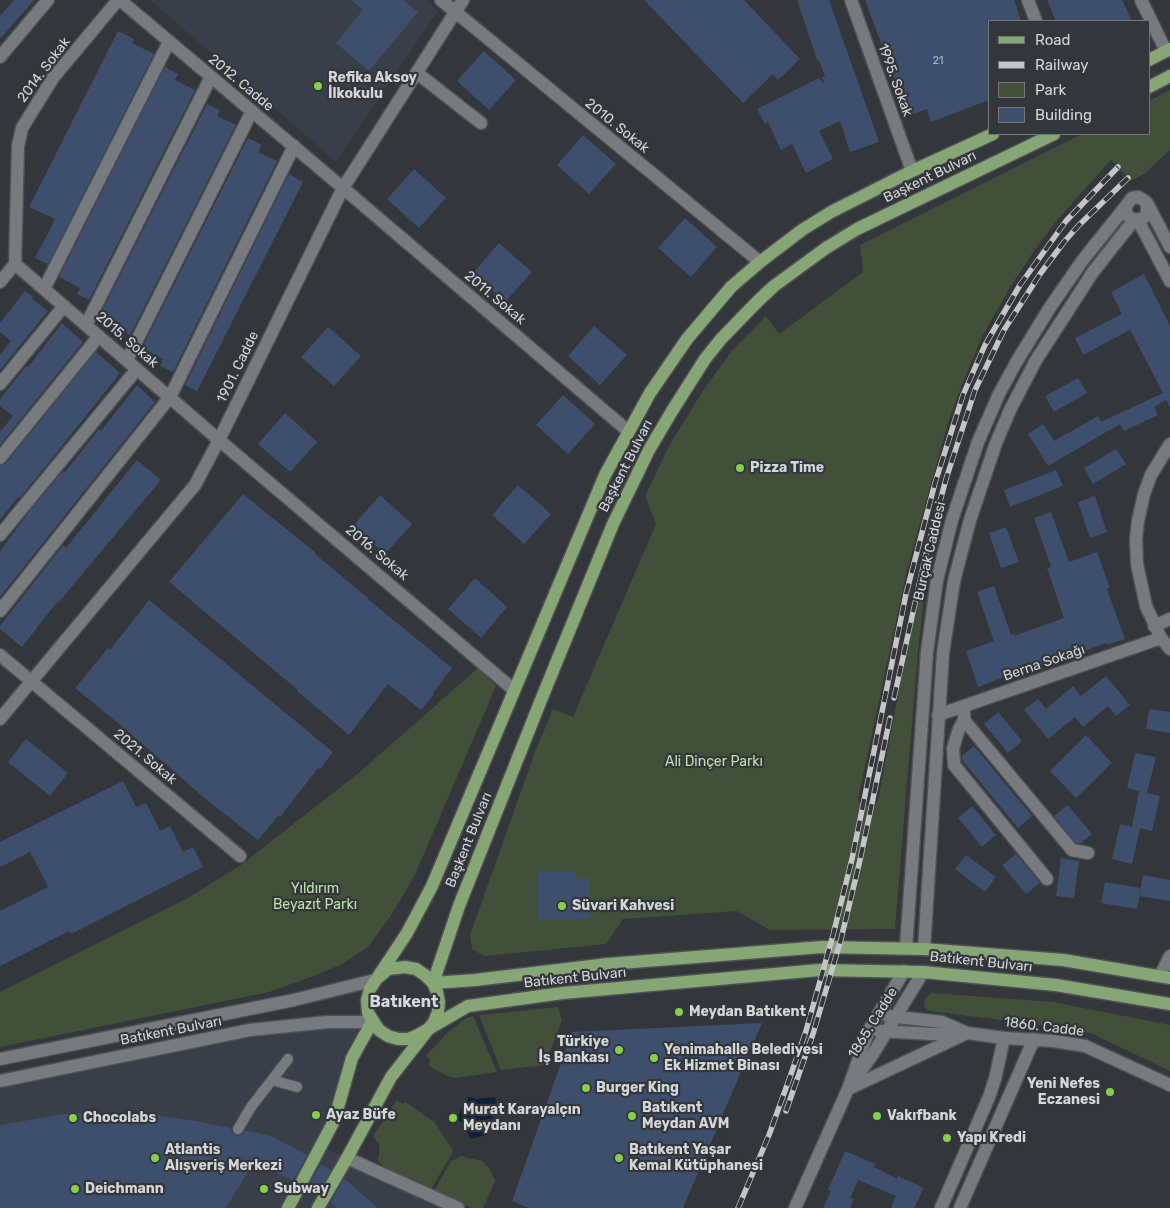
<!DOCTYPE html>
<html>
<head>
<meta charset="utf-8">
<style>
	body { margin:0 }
	#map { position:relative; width:1170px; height:1208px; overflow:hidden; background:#33363a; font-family:Rubik,sans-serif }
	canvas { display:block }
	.legend { position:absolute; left:988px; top:20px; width:162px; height:115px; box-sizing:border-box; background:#33363a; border:1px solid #737679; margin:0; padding:6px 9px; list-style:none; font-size:15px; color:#d4d6d8 }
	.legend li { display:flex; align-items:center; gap:10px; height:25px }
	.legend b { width:25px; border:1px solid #737679 }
</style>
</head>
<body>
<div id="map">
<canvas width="1170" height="1208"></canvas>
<ul class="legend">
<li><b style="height:6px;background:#87a675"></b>Road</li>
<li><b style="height:6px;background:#c3c5c7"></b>Railway</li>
<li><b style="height:14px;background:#425039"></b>Park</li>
<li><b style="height:14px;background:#3d4f6d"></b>Building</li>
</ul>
</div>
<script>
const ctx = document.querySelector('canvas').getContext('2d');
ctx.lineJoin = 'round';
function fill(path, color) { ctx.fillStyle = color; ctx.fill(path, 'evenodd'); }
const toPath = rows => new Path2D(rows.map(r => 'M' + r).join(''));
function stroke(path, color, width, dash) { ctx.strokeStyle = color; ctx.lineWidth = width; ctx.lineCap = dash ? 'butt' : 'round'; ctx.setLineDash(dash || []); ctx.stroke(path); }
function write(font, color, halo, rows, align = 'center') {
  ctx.font = font + ' Rubik,sans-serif'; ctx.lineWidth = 4.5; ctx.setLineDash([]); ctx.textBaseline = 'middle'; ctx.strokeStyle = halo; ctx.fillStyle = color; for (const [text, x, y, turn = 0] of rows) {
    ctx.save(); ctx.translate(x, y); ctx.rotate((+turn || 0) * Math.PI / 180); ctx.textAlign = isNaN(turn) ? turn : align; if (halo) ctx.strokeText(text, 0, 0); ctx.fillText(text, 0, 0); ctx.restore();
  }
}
fill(toPath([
	[150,0,426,0,438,11,336,162],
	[372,1022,321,1146,458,1208,0,1208,0,1081,250,1030]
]), '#393f48');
fill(toPath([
	[1170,90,1170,150,1144,174,1131,181,1111,160,1058,219,1036,248,1012,284,982,337,959,392,948,423,907,570,858,799,859,803,874,807,878,800,907,649,928,560,918,650,895,929,770,930,737,911,623,919,606,944,484,956,472,949,470,935,535,752,553,709,573,717,656,524,645,496,669,446,702,392,731,352,766,316,779,334,863,272,860,245,1082,134,1149,134,1149,101],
	[478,668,496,686,414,877,390,917,368,947,342,964,314,976,269,992,0,1047,0,992,186,899,241,865,361,771],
	[931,993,1053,1002,1170,1025,1170,1071,1093,1034,1064,1028,930,1011,925,1008,924,1001,927,997],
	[558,1007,562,1020,545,1065,501,1070,479,1015],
	[473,1016,497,1072,456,1078,450,1077,428,1066,431,1060,426,1056,447,1033,466,1018],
	[397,1100,403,1104,406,1102,434,1122,451,1147,453,1152,431,1189,389,1171,377,1160,379,1157,379,1144,373,1136],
	[461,1156,482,1161,489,1168,495,1181,483,1208,472,1208,434,1191,451,1161]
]), '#425039');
fill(toPath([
	[469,1097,476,1099,495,1097,497,1111,492,1119,486,1119,486,1135,471,1139,462,1123,456,1119]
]), '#10203a');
fill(toPath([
	[14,0,34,0,0,39,0,16],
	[351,0,403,0,418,12,369,71,336,43,363,10],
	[644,0,744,0,800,59,778,80,773,74,743,103],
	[797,0,829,0,879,142,850,152,840,121,819,131,833,159,806,173,792,144,781,150,768,122,765,124,757,109,819,78,825,85,822,77,825,76,819,60,817,60],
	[865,0,1014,0,1021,21,989,21,989,100,931,122,927,109,908,116],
	[1047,0,1122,0,1132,21,1056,21],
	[118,31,134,39,132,43,154,54,48,264,35,258,55,219,29,207],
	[484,51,516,80,489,110,457,81],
	[165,67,178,74,175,80,195,90,89,300,77,294,80,288,59,277],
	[207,104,220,110,217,116,236,125,130,335,119,329,121,324,101,313],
	[583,135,616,164,589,194,557,165],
	[248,138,262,145,258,152,277,161,173,372,160,366,163,359,142,348],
	[414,169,446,198,419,228,387,199],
	[289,174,303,182,197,391,185,385],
	[685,218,717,247,691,277,658,248],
	[499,243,532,272,505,302,473,273],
	[1144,274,1170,326,1170,407,1166,400,1154,407,1158,415,1124,431,1120,424,1048,466,1028,434,1043,424,1054,441,1098,416,1101,422,1163,393,1130,330,1083,355,1075,338,1122,314,1111,292],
	[25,291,33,297,32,299,48,311,0,370,0,355,11,341,0,332,0,323],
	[62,323,83,342,0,445,0,432,13,416,0,406,0,399,26,366,28,367],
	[594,326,627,355,600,385,568,356],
	[328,327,361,356,334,386,301,357],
	[96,352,120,373,50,461,20,498,18,497,0,520,0,466,6,463],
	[1078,378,1087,393,1054,412,1045,396],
	[137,385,155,402,0,597,0,551,32,508,63,471,65,472,99,429,101,431],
	[563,395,595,424,568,454,536,425],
	[285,413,317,442,290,472,258,444],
	[1116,449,1126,464,1093,484,1084,468],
	[137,460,161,480,58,603,57,602,22,647,0,629,0,626,63,545,66,548],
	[1056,470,1063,486,1010,507,1004,490],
	[518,485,551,514,524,544,492,515],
	[243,494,316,553,315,554,368,598,368,599,452,668,433,693,434,694,421,710,388,684,349,735,297,691,298,690,169,582],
	[380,495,412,524,385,554,353,526],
	[1095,496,1107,532,1090,538,1078,502],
	[1051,512,1069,562,1097,552,1110,588,1107,589,1125,639,1107,645,1107,643,1041,666,1040,664,978,687,966,651,994,641,977,592,994,586,1011,635,1014,634,1014,636,1064,618,1047,568,1051,567,1034,518],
	[1006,527,1019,562,1001,568,989,533],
	[475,578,507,607,481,638,448,609],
	[149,600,333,752,320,769,318,768,280,817,278,816,258,840,208,801,130,733,75,688,108,648,110,650],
	[1106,676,1130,705,1116,716,1108,706,1083,727,1075,717,1048,739,1024,710,1038,699,1046,709,1073,686,1081,696],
	[1149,709,1170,712,1170,733,1146,729],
	[998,712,1022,741,1008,753,984,724],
	[1086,735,1112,763,1076,798,1050,771],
	[26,739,68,773,50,796,8,762],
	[974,746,1032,816,1018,828,962,760,962,756],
	[1135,753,1156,757,1147,793,1160,796,1152,831,1140,828,1132,864,1112,859,1120,824,1132,827,1139,791,1141,792,1127,788],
	[123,781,136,807,146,803,160,831,170,826,183,852,193,847,203,867,71,934,69,931,0,966,0,911,48,887,30,852,0,867,0,842],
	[1068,805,1092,834,1081,843,1076,843,1054,816],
	[972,806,996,835,982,847,958,818],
	[1016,854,1040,883,1026,894,1002,865],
	[966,855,996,877,985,892,955,869],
	[1061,858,1079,861,1074,898,1056,896],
	[538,871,576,871,576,879,590,878,590,919,538,920],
	[1143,875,1170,880,1170,901,1139,896],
	[1105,882,1141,888,1137,909,1101,903],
	[762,1023,683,1208,529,1208,512,1201,572,1032],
	[70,1113,142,1113,195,1121,231,1128,232,1133,237,1136,242,1135,245,1130,271,1136,307,1155,293,1180,253,1163,226,1208,0,1208,0,1125],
	[845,1151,875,1164,874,1167,897,1179,898,1176,924,1188,914,1208,891,1208,896,1196,858,1180,850,1198,854,1199,850,1208,823,1208,831,1191,828,1190],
	[321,1164,331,1170,317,1194,307,1189],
	[344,1179,345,1179,378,1208,337,1208,331,1202]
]), '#3d4f6d');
const pedestrian = toPath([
	[272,1080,288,1059],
	[238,1129,251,1107,272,1080,297,1087]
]);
const minor = toPath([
	[441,0,760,262],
	[851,0,912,171],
	[1028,0,1036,21],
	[1141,0,1166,51],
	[0,57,48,0],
	[417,73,481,123],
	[343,188,628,431],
	[15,264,219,440,514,690],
	[0,282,15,264,18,146,22,128,53,78,118,0],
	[44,289,169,42],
	[86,325,211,77],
	[127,360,252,111],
	[0,384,64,306],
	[0,458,99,336],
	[0,535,137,369],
	[0,611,170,397,294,146],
	[1154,626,1170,619],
	[0,655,240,856],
	[964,706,964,720,1072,850,1088,853],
	[938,715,1161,638],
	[964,720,959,729,953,748,954,765,1047,879],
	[1160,976,1170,956],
	[347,1158,458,1208],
	[941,1208,989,1097,995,1079,1004,1038],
	[960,1208,1034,1039]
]);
const tertiary = toPath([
	[120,0,343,188],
	[1147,203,1147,214,1142,219,1134,220,1128,216,1126,213,1126,206,1132,198,1138,197,1145,201,1147,203,1170,247],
	[1138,220,1170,281],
	[1170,444,1151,475,1144,494,1138,521,1136,539,1137,564,1146,606,1161,638,1170,649],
	[0,719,195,485,219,440,343,188,463,0],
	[906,948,927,652,937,580,952,520,978,442,999,394,1017,361,1049,309,1082,261,1126,206],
	[924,949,943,653,954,581,970,520,996,443,1010,410,1036,360,1093,272,1134,220],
	[904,971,869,1030,848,1089,873,1054,923,972],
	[879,1031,933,1034,967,1033,942,1022,888,1016],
	[795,1208,848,1089,967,1033,1004,1038,1054,1041,1085,1046,1170,1085]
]);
const secondary = toPath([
	[0,1059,294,1000,375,980],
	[0,1081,250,1030,328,1022,372,1022]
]);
const primary = toPath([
	[1149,60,1170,49],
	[1149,87,1170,76],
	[993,134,912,171,831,212,802,230,760,262,731,287,687,339,650,393,605,475,432,886,407,933,370,989,367,1000,368,1013,379,1030,388,1036,398,1039,408,1039,418,1035,468,1006,563,993,819,970,923,972,1056,985,1170,1004],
	[433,983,459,906,541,700,613,524,649,450,672,411,705,359,721,339,758,301,774,286,826,248,857,229,1054,134],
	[433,983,475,980,608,964,822,947,924,949,1063,960,1170,978],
	[288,1208,334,1121,352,1058,372,1022],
	[318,1208,347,1158,391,1077,434,1022,438,1012,439,1002,437,992,433,983,425,975,416,969,405,967,388,969,379,977]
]);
stroke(pedestrian, '#4f5254', 12);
stroke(minor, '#4f5254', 15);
stroke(tertiary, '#4f5254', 15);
stroke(secondary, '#4f5254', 15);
stroke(primary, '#4f5254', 15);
stroke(pedestrian, '#777a7f', 10);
stroke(minor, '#777a7f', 12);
stroke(tertiary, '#777a7f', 12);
stroke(secondary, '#777a7f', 12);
stroke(primary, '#87a675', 12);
const rail = toPath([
	[894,698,925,558,946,479,975,390,1004,330,1040,274,1064,242,1079,225,1128,178],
	[786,1111,813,1034,841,939,860,860,890,718],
	[738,1208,769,1135,790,1077,806,1031,833,935,852,859,906,594,935,483,963,395,985,345,1020,285,1066,221,1118,167]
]);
stroke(rail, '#c3c5c7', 5.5);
stroke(rail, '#33363a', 4, [11]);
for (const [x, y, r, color] of [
	[318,86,5,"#86cf4b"],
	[740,468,5,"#86cf4b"],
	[562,906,5,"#86cf4b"],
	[679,1012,5,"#86cf4b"],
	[619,1050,5,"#86cf4b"],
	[654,1058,5,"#86cf4b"],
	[586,1088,5,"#86cf4b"],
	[1110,1092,5,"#86cf4b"],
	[316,1115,5,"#86cf4b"],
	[632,1116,5,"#86cf4b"],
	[877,1116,5,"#86cf4b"],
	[73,1118,5,"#86cf4b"],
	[453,1118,5,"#86cf4b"],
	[947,1138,5,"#86cf4b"],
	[155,1158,5,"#86cf4b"],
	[619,1158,5,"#86cf4b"],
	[75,1189,5,"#86cf4b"],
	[264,1189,5,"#86cf4b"]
]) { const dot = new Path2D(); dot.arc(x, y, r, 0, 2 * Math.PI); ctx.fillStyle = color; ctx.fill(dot); stroke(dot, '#33363a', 2); }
write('11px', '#aeb4bd', null, [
	["21",938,61]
]);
write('14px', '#d4d6d8', '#33363a', [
	["2014. Sokak",44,70,-53],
	["1995. Sokak",895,80,70],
	["2012. Cadde",241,83,40],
	["2010. Sokak",617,126,39],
	["Başkent Bulvarı",930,177,-26],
	["2011. Sokak",495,298,40],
	["2015. Sokak",127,340,41],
	["1901. Cadde",238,367,-64],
	["Başkent Bulvarı",626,466,-63],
	["Burçak Caddesi",930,551,-77],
	["2016. Sokak",377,553,40],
	["Berna Sokağı",1044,663,-19],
	["2021. Sokak",145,757,40],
	["Başkent Bulvarı",469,840,-68],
	["Batıkent Bulvarı",981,962,6],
	["Batıkent Bulvarı",575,978,-6],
	["1865. Cadde",873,1023,-58],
	["1860. Cadde",1044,1027,7],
	["Batıkent Bulvarı",171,1031,-11]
]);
write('bold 14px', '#d4d6d8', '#33363a', [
	["Refika Aksoy",328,78],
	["İlkokulu",328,94],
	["Pizza Time",750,468],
	["Süvari Kahvesi",572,906],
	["Meydan Batıkent",689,1012],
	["Türkiye",609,1042,"right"],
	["İş Bankası",609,1058,"right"],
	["Yenimahalle Belediyesi",664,1050],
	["Ek Hizmet Binası",664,1066],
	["Yeni Nefes",1100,1084,"right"],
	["Eczanesi",1100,1100,"right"],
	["Burger King",596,1088],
	["Batıkent",642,1108],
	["Meydan AVM",642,1124],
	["Murat Karayalçın",463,1110],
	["Meydanı",463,1126],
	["Ayaz Büfe",326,1115],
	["Vakıfbank",887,1116],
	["Chocolabs",83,1118],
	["Yapı Kredi",957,1138],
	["Atlantis",165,1150],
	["Alışveriş Merkezi",165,1166],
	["Batıkent Yaşar",629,1150],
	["Kemal Kütüphanesi",629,1166],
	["Deichmann",85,1189],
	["Subway",274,1189]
], 'left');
write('14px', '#bee1a8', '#33363a', [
	["Ali Dinçer Parkı",714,762],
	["Yıldırım",315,889],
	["Beyazıt Parkı",315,905]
]);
write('bold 16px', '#d6d9df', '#33363a', [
	["Batıkent",404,1002]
]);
</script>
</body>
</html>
